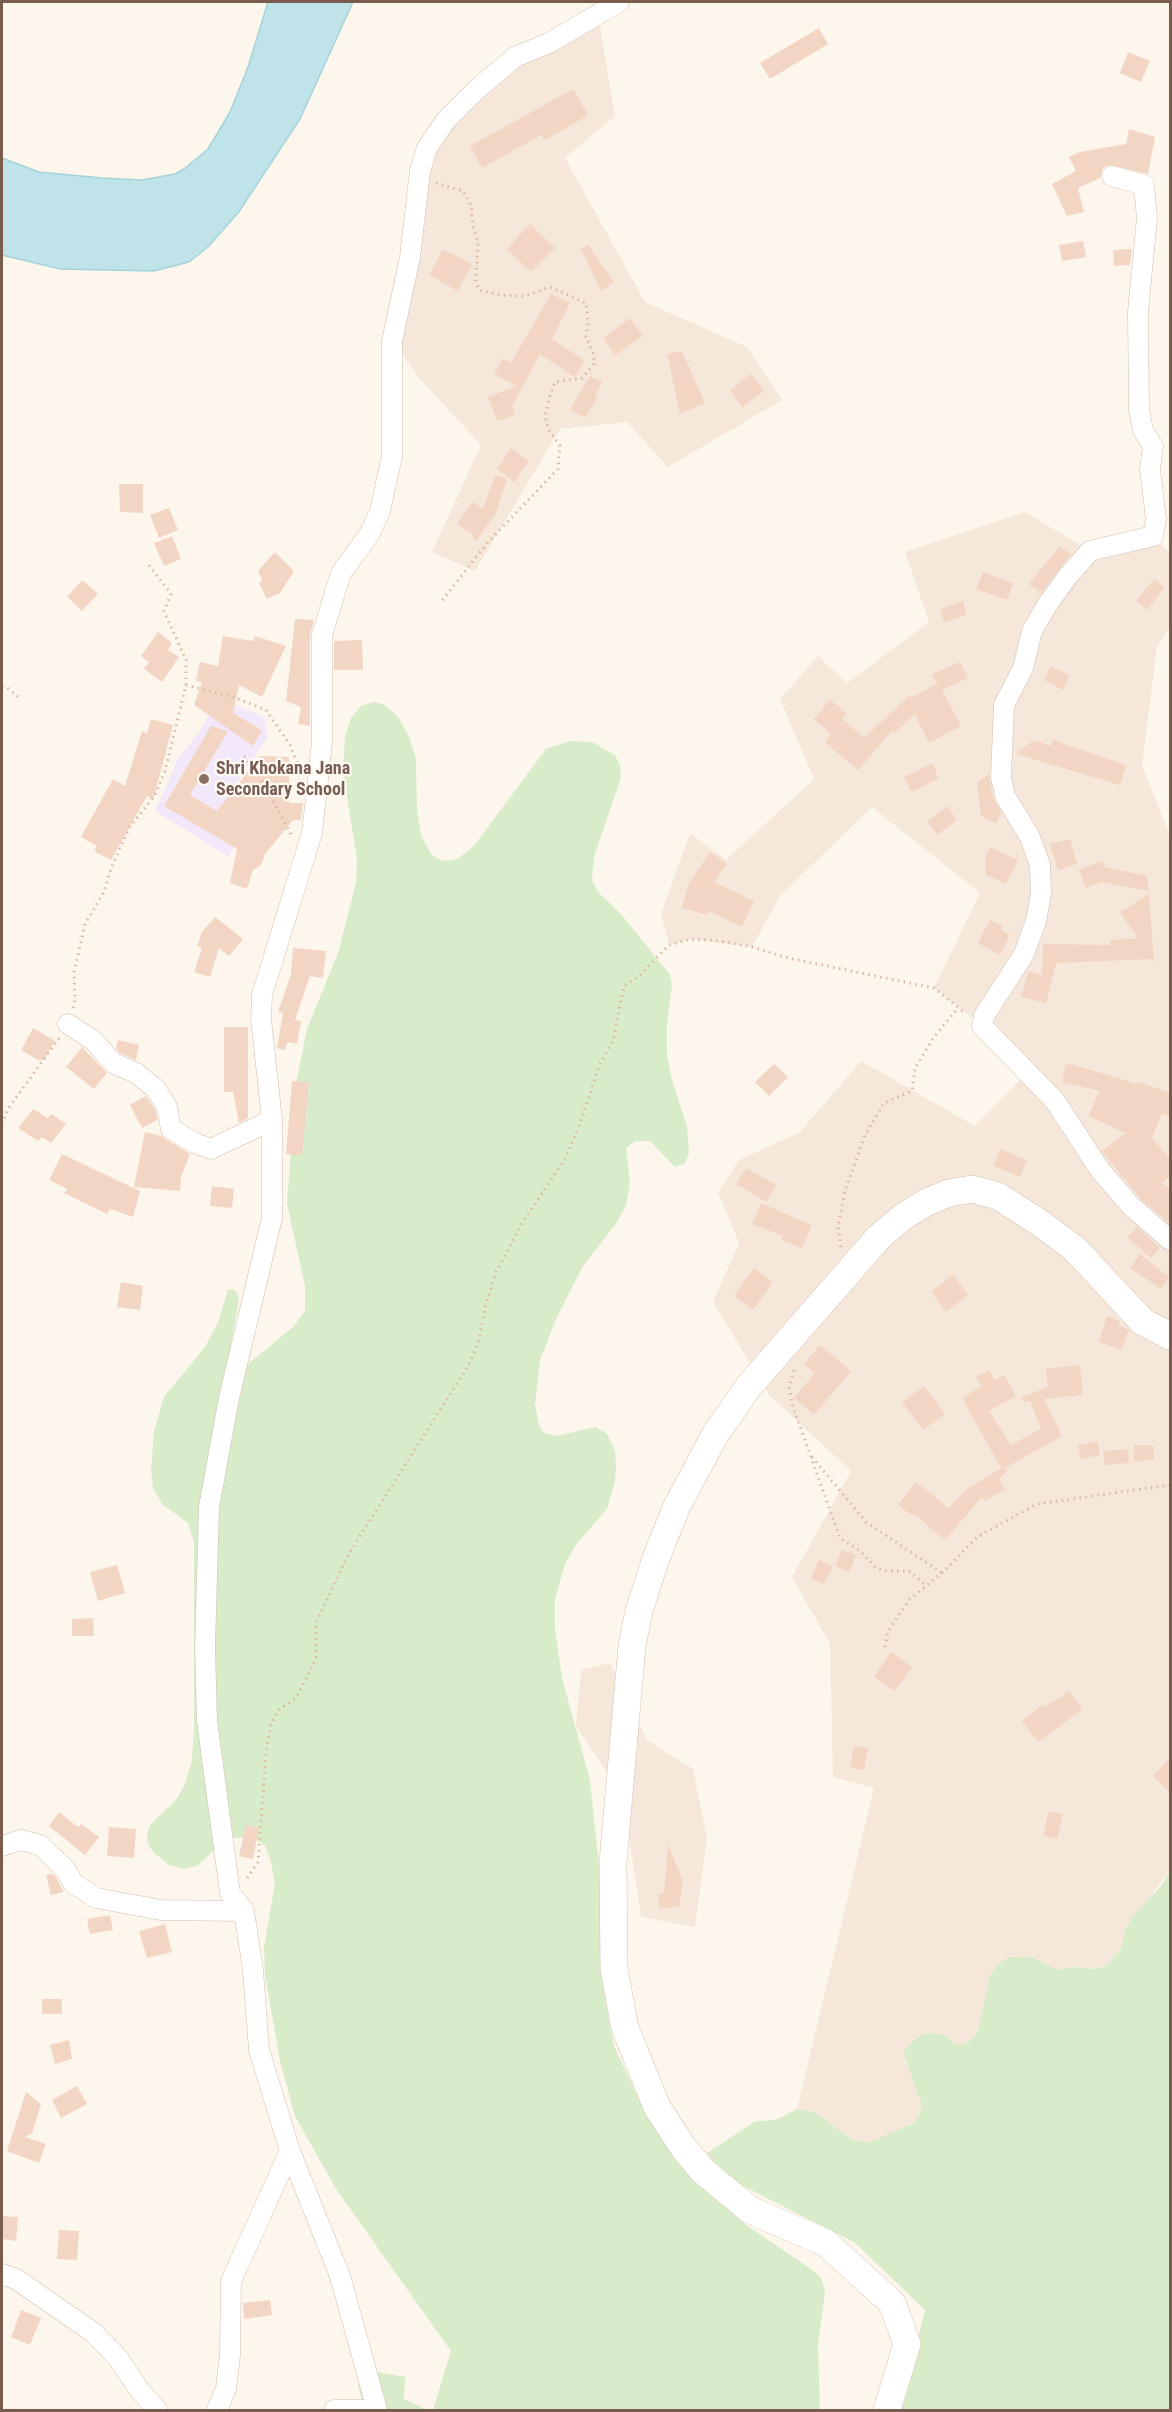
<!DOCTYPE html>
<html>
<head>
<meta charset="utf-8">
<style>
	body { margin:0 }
	#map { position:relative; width:1172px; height:2412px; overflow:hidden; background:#fdf6ec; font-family:"Roboto Condensed",sans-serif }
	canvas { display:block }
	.frame { position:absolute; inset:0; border:3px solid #7a5c4d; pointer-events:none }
</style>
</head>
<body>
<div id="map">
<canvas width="1172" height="2412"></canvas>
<div class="frame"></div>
</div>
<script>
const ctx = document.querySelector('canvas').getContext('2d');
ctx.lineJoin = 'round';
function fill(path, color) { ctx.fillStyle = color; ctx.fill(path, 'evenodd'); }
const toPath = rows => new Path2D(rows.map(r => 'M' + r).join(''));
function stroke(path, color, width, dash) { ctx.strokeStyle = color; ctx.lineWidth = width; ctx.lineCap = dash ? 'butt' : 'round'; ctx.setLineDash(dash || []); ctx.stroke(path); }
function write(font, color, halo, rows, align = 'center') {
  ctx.font = font + ' "Roboto Condensed",sans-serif'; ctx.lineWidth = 4.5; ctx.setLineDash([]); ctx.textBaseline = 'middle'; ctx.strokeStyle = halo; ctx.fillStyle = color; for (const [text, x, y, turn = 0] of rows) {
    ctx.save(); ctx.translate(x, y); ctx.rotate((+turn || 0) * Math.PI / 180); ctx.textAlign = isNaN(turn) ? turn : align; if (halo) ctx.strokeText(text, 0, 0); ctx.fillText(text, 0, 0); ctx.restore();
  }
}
fill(toPath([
	[598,16,615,116,565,158,645,302,747,347,782,400,668,467,627,422,560,429,475,571,432,552,481,445,420,379,392,340,417,176,477,89],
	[1025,512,1090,551,1153,536,1170,553,1170,628,1157,647,1142,765,1170,836,1170,1870,1125,1931,1121,1948,1107,1965,1097,1969,1071,1967,1058,1970,1031,1957,990,1975,978,2031,971,2040,957,2046,944,2035,904,2059,918,2090,922,2106,919,2116,912,2124,868,2144,853,2140,815,2112,797,2109,874,1788,833,1777,830,1644,792,1577,851,1471,770,1396,713,1302,739,1243,718,1192,739,1160,800,1132,861,1061,975,1126,1027,1073,982,1026,934,988,980,893,872,807,780,896,752,947,691,939,669,945,661,914,690,833,726,860,814,779,780,699,818,656,847,683,929,622,905,552],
	[610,1663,647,1740,693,1769,707,1838,695,1927,641,1917,623,1796,576,1726,581,1670]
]), '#f5e8da');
fill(toPath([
	[219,698,264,717,268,737,226,799,231,807,234,844,229,857,155,811,178,759,201,729]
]), '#f3e8fa');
fill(toPath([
	[374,702,385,705,399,718,410,739,416,759,417,811,421,835,431,854,442,861,457,859,473,847,546,749,570,741,592,742,615,755,620,765,621,778,594,856,592,880,598,892,621,914,670,975,672,985,667,1023,667,1054,672,1080,687,1127,689,1153,685,1163,675,1167,650,1141,635,1141,626,1148,630,1183,626,1205,618,1221,583,1266,556,1319,540,1360,535,1404,539,1425,544,1433,556,1436,596,1427,607,1434,615,1451,616,1466,615,1481,607,1509,575,1546,565,1564,555,1599,555,1629,562,1678,590,1780,600,1876,605,1999,614,2046,647,2117,695,2180,746,2225,814,2271,822,2280,825,2292,818,2345,820,2410,433,2410,451,2351,336,2189,295,2116,280,2061,265,1975,264,1947,275,1884,271,1862,265,1846,253,1837,234,1838,220,1845,197,1866,183,1869,168,1864,154,1853,148,1844,147,1834,151,1824,176,1800,185,1784,192,1760,194,1727,194,1543,188,1523,162,1504,153,1488,151,1470,154,1431,164,1397,205,1347,219,1320,228,1289,235,1290,239,1298,230,1351,230,1364,241,1370,293,1327,305,1311,305,1286,287,1204,296,1084,307,1029,338,953,356,883,357,860,343,770,345,736,351,718,361,706],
	[1170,1870,1170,2410,900,2410,925,2310,854,2242,729,2179,707,2153,754,2122,778,2119,797,2109,815,2112,853,2140,868,2143,912,2124,919,2116,922,2105,903,2053,913,2041,923,2034,934,2033,944,2035,957,2046,971,2040,978,2031,990,1975,1000,1962,1010,1957,1032,1957,1058,1970,1071,1967,1097,1969,1107,1965,1121,1948,1125,1931,1133,1916,1162,1885],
	[378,2372,405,2377,404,2399,427,2410,364,2410,358,2384]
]), '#d8ecc9');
const water = toPath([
	[268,2,353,2,300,119,238,213,208,247,189,262,154,271,60,269,2,255,2,158,39,172,102,178,142,180,175,174,184,169,208,149,230,112,248,67,268,2]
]);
fill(water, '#bfe3e8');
stroke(water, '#a5d3da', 1.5);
fill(toPath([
	[819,28,828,44,770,79,760,63],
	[1128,52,1150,61,1141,82,1120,73],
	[573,89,588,115,544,141,541,135,482,168,470,146],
	[1129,129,1155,137,1148,174,1108,165,1103,168,1100,178,1078,188,1084,212,1067,216,1052,184,1076,171,1069,157,1080,152,1126,144],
	[530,224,555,248,531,272,507,249],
	[1083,241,1086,257,1062,261,1059,245],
	[588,245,614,282,601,291,581,249],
	[443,249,472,264,458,291,429,275],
	[1132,249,1130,265,1114,266,1113,250],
	[551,294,570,303,552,339,585,361,574,377,540,354,512,406,515,415,497,421,488,397,517,386,494,374,503,358,511,363],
	[630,318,643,336,615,355,603,338],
	[682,351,705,403,680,414,667,354],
	[751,374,764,391,742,407,730,390],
	[590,376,602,382,595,396,598,397,585,418,570,409],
	[511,448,529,461,514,482,497,469],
	[495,475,507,479,496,513,476,541,472,539,474,535,457,524,473,502,483,509],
	[119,484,143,484,143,513,120,512],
	[169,508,178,530,159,538,150,515],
	[172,536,181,559,164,566,154,543],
	[1060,546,1071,554,1041,593,1029,584],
	[275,552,294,571,280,593,267,599,259,583,262,580,258,571],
	[983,572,1013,583,1007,600,976,589],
	[1154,579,1165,587,1147,610,1136,601],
	[82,580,98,594,82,611,67,597],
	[963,601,967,615,944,622,940,609],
	[295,619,314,620,310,635,310,726,298,724,301,707,286,701],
	[158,632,172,643,168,650,179,657,162,682,144,669,149,662,141,656],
	[223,636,253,641,255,636,286,646,262,697,239,685,233,713,262,730,253,746,194,705,202,682,196,681,200,662,218,666],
	[362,640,363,670,334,670,334,641],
	[960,662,968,678,942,690,961,726,929,743,915,714,894,733,892,731,858,770,825,742,831,734,814,719,830,700,847,714,842,719,864,738,910,695,912,697,937,684,932,674],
	[1051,666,1070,676,1063,690,1044,680],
	[151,719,173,725,153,800,147,796,111,860,94,851,97,846,81,837,113,779,125,786,142,731,147,733],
	[211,726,228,731,190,795,217,811,260,756,289,757,289,803,303,803,301,820,293,820,265,854,261,865,253,870,247,889,230,883,237,849,164,806],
	[1034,740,1051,746,1053,740,1126,765,1120,785,1016,754],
	[933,763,938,779,911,792,904,777],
	[989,774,993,798,1001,812,996,823,981,816,977,783],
	[947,806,957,820,937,835,927,821],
	[1070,839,1077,864,1058,870,1050,844],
	[990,847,1018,860,1006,884,986,875,985,857],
	[710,852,727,864,714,882,754,901,742,927,708,911,707,915,682,908,689,883],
	[1103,861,1105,867,1147,876,1149,891,1102,882,1086,888,1079,869],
	[1149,894,1154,963,1151,959,1056,963,1046,1003,1021,997,1028,971,1042,975,1043,944,1110,945,1110,940,1138,938,1120,912],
	[215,917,243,939,229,956,219,948,210,977,194,972,202,948,197,946,202,932],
	[990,920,1003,926,1001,930,1010,935,1000,955,978,943],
	[293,948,326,951,323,978,310,976,295,1020,301,1021,297,1044,287,1042,285,1050,277,1048,283,1013,278,1012,291,974],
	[224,1027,248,1027,248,1118,239,1123,233,1092,224,1092],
	[33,1028,55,1041,44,1060,38,1060,21,1050],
	[118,1040,139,1045,136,1060,120,1053,116,1048],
	[82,1047,107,1073,94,1089,66,1067],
	[1066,1063,1139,1084,1140,1082,1170,1093,1170,1117,1162,1113,1152,1138,1170,1159,1170,1176,1162,1183,1170,1190,1169,1223,1140,1198,1102,1151,1126,1133,1088,1116,1100,1091,1062,1082],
	[774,1064,788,1077,769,1096,755,1082],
	[292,1081,309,1082,302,1156,286,1154],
	[146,1096,156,1111,157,1120,142,1128,130,1105],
	[33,1109,48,1118,51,1114,66,1124,51,1143,42,1137,38,1141,18,1128],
	[145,1132,161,1136,190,1154,181,1177,180,1191,134,1187],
	[1000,1149,1027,1160,1020,1177,993,1166],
	[62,1154,140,1191,133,1217,110,1209,107,1214,64,1193,67,1189,49,1180],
	[746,1168,776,1185,766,1202,736,1184],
	[212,1186,234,1189,232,1208,210,1206],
	[761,1203,812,1225,802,1248,781,1240,783,1236,752,1224],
	[1137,1227,1160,1248,1151,1258,1127,1237],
	[1140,1254,1169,1277,1161,1289,1130,1268],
	[754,1268,773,1282,753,1310,734,1296],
	[953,1275,968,1295,946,1312,931,1292],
	[121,1282,143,1286,140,1310,117,1307],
	[1107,1316,1120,1321,1118,1325,1129,1330,1121,1350,1099,1342],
	[820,1345,851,1371,814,1415,794,1398,815,1373,804,1364],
	[1080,1365,1083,1395,1044,1399,1062,1436,1005,1468,1007,1471,999,1480,1005,1489,985,1501,982,1497,945,1540,914,1514,912,1516,898,1505,916,1482,949,1508,967,1489,1001,1468,962,1398,982,1386,976,1377,989,1370,995,1380,1004,1375,1016,1396,989,1411,1011,1445,1041,1429,1030,1401,1023,1402,1022,1397,1048,1387,1046,1369],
	[924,1386,945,1414,923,1430,902,1402],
	[1097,1441,1100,1455,1081,1459,1078,1445],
	[1134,1445,1153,1445,1154,1460,1134,1461],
	[1128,1449,1129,1463,1105,1465,1103,1451],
	[842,1550,856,1555,850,1572,835,1566],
	[819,1560,833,1566,824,1584,811,1578],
	[117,1565,125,1593,98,1601,90,1572],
	[93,1618,94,1636,72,1636,72,1619],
	[891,1652,912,1667,895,1691,874,1677],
	[1069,1691,1082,1709,1038,1742,1022,1721,1043,1704,1046,1707],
	[854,1746,868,1748,864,1770,850,1767],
	[1170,1758,1170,1793,1153,1776],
	[1049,1811,1063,1814,1057,1839,1043,1836],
	[59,1812,78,1827,81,1824,99,1837,85,1855,49,1826],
	[246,1825,259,1828,253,1859,239,1856],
	[109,1827,136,1829,134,1858,107,1856],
	[668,1844,683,1882,679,1907,659,1909,658,1894,664,1894],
	[53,1874,56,1877,64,1892,51,1895,46,1875],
	[110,1915,113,1930,90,1934,87,1919],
	[165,1924,172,1952,147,1958,139,1931],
	[42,1999,62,1999,62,2014,42,2014],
	[69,2040,72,2059,55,2064,50,2045],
	[77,2086,87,2104,61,2118,52,2100],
	[26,2092,41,2104,32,2133,25,2137,46,2144,39,2163,7,2151],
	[2,2216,18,2217,16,2241,2,2239],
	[59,2230,79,2231,77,2260,57,2259],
	[270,2300,272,2315,244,2319,243,2303],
	[21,2310,41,2318,30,2345,11,2337]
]), '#f3d5c3');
const street = toPath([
	[1112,176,1144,185,1147,218,1138,312,1139,410,1143,430,1153,447,1150,469,1156,519,1153,536,1090,551,1068,576,1047,605,1032,631,1023,668,1004,705,1001,777,1005,796,1030,837,1040,865,1041,894,1036,921,1024,954,984,1016,982,1026,1055,1101,1100,1170,1131,1206,1170,1240],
	[68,1024,94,1041,113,1063,136,1073,156,1089,167,1107,171,1129,195,1143,211,1149,272,1120],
	[2,1846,21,1840,40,1845,66,1870,73,1883,96,1898,161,1910,244,1911],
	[2,2274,16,2279,94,2333,118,2358,138,2388,157,2410],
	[217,2410,226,2389,230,2355,231,2281,290,2151],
	[334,2410,368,2410],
	[377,2410,340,2276,290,2151,259,2050,253,1970,244,1911,230,1893,207,1721,205,1647,209,1507,229,1398,272,1218,272,1120,261,1019,262,995,312,833,322,742,322,635,341,573,369,535,380,511,392,456,392,341,410,257,420,171,427,148,446,120,477,89,515,57,549,43,619,2]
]);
const secondary = toPath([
	[887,2410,907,2344,892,2303,826,2243,750,2210,703,2171,683,2147,657,2107,625,2028,614,1969,613,1862,632,1646,639,1611,656,1558,677,1506,715,1435,749,1386,879,1237,904,1216,927,1202,949,1193,972,1189,998,1196,1040,1223,1075,1249,1143,1322,1170,1336]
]);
stroke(street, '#d1beb0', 21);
stroke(secondary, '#d6c0b0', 28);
stroke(toPath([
	[436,183,463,191,471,205,473,226,478,243,476,281,479,290,500,295,524,296,550,287,586,303,588,320,586,337,594,355,594,364,582,378,555,382,549,398,545,417,549,430,560,446,558,469,488,542,441,602],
	[186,685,233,697,266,710,290,745,299,768],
	[2,687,6,687,21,699],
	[244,756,259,775,292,836],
	[73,1008,75,1000,74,973,85,924,104,892,112,866,129,828,155,795,165,771,186,685,186,660,164,611,171,594,149,565],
	[2,1124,8,1109,59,1038],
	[841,1247,838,1227,845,1191,865,1135,884,1103,912,1091,915,1068,934,1037,958,1008],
	[794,1370,789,1387,793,1407,840,1538,860,1551,876,1568,885,1571,909,1571,927,1586],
	[812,1457,866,1522,942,1573],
	[885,1647,888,1631,910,1599,942,1573,977,1537,1037,1504,1170,1485],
	[247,1878,258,1862,266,1754,271,1724,279,1710,296,1698,310,1671,316,1658,316,1623,348,1555,468,1366,478,1344,485,1308,496,1272,523,1222,565,1159,580,1124,599,1066,613,1041,624,986,638,977,669,945,691,939,720,941,752,947,788,958,934,988,965,1013]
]), '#d9b8a5', 3, [1.5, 4.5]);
stroke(street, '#fff', 20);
stroke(secondary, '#fff', 27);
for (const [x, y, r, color] of [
	[204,779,6,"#8d6e63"]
]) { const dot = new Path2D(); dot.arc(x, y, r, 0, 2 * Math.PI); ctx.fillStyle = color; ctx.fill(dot); stroke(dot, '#fffaf3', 2); }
write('bold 18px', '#785e54', '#fffaf3', [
	["Shri Khokana Jana",216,769],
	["Secondary School",216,790]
], 'left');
</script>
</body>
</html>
